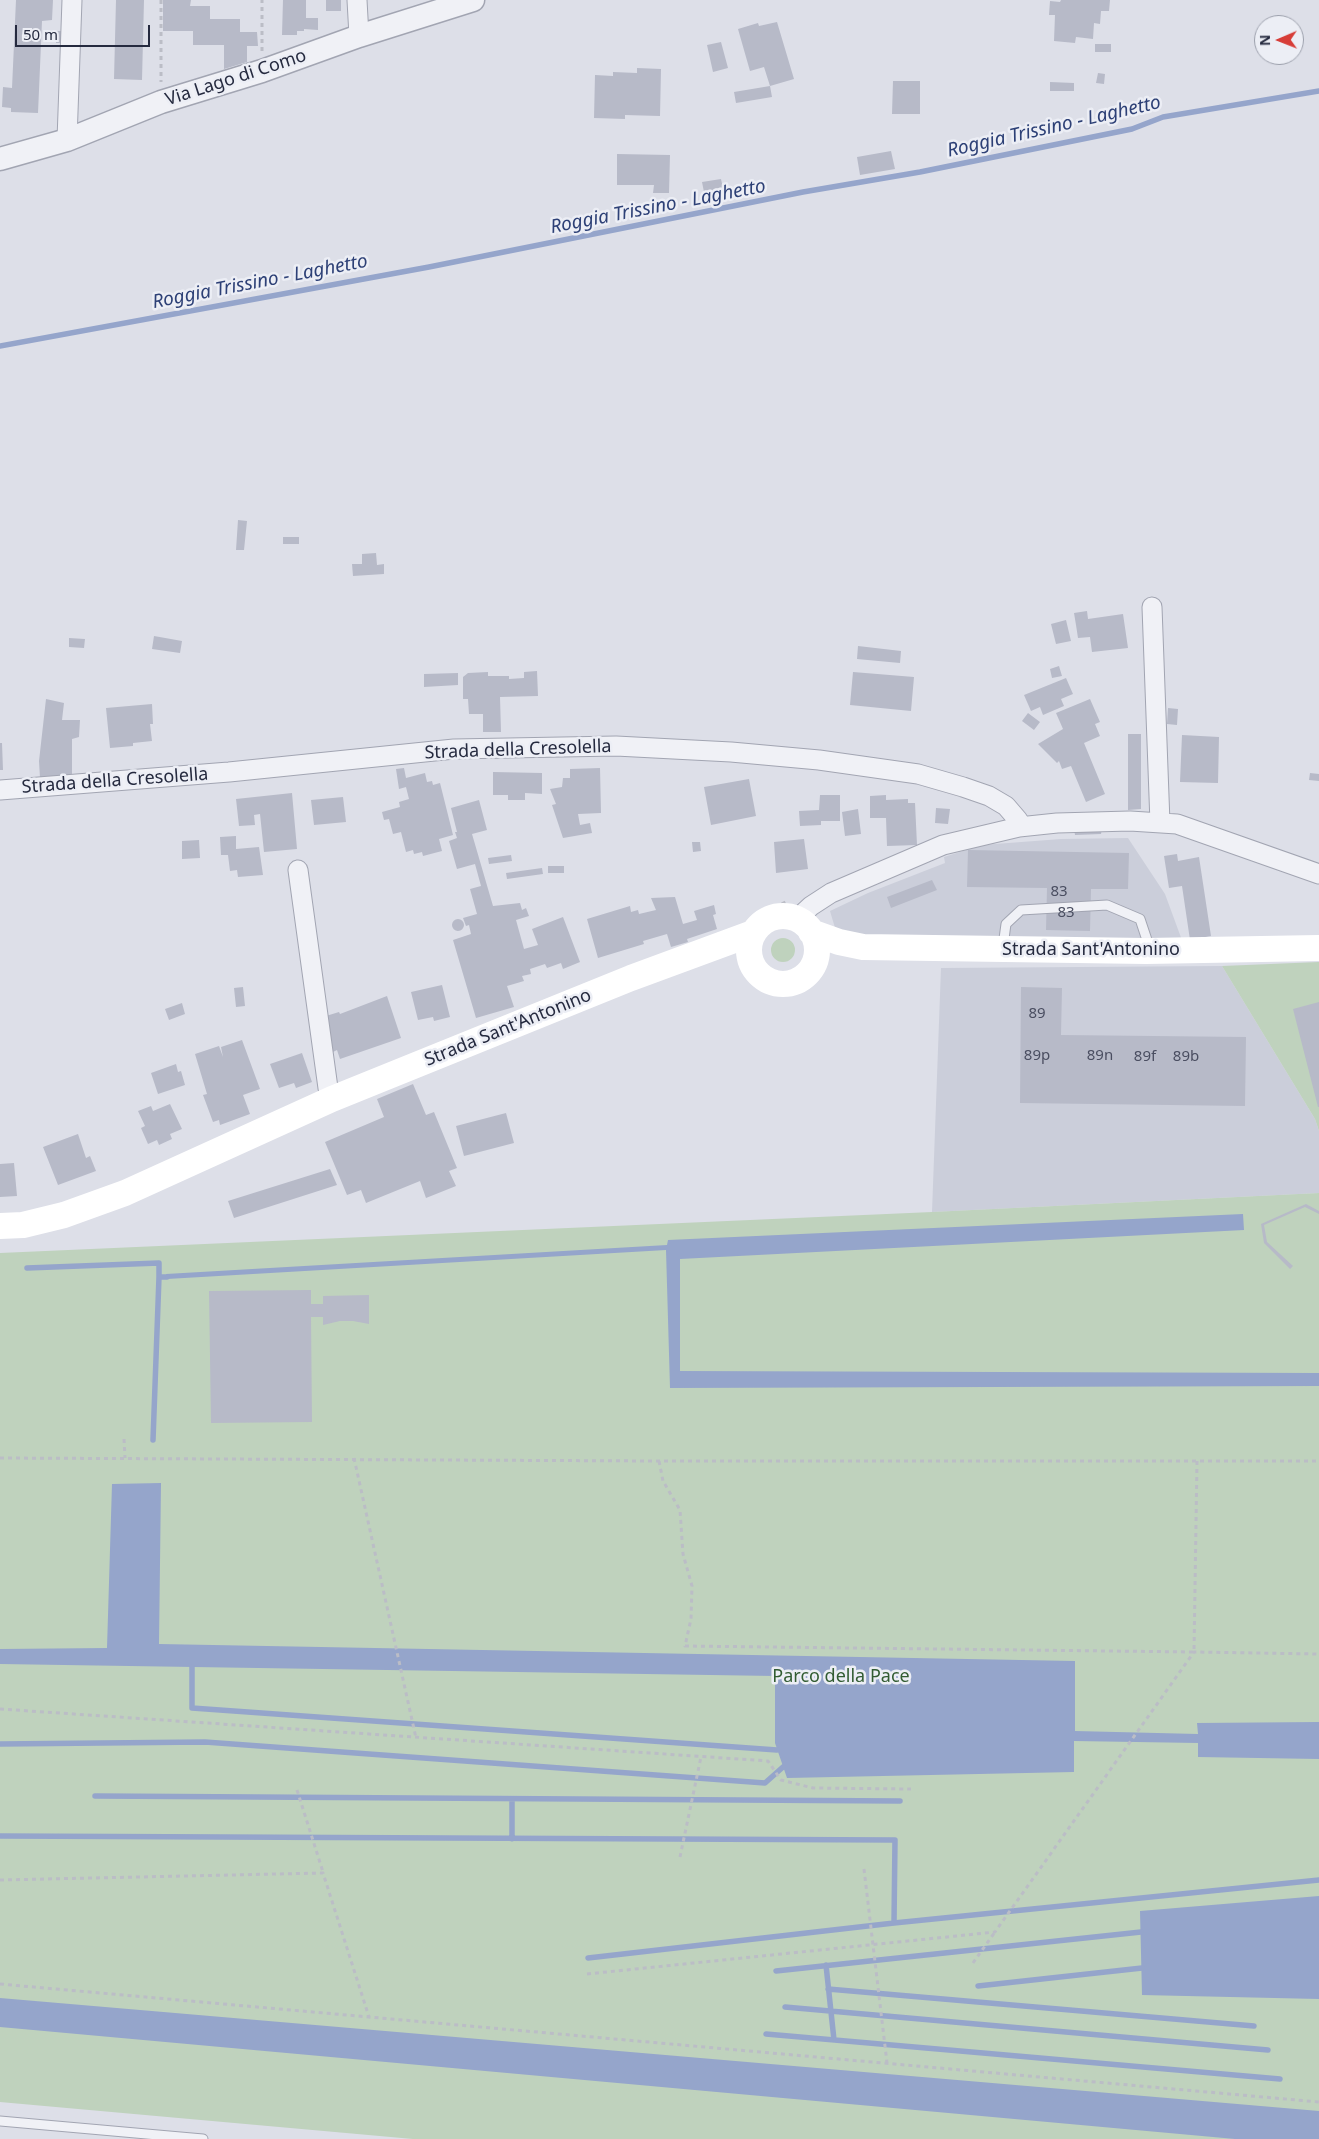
<!DOCTYPE html>
<html>
<head>
<meta charset="utf-8">
<style>
	body { margin:0 }
	#map { position:relative; width:1319px; height:2139px; overflow:hidden; background:#dddfe8; font-family:"Noto Sans",sans-serif }
	canvas { display:block }
	.north { position:absolute; left:1254px; top:15px; width:50px; height:50px; box-sizing:border-box; background:#eceef5; border:1px solid #9ca0ac; border-radius:50%; rotate:269deg; font-size:14px; font-weight:700; line-height:20px; text-align:center; color:#252a3f }
	.north::after { content:''; display:block; margin:auto; width:18px; height:22px; background:#d73d38; clip-path:polygon(50% 0,100% 100%,50% 72%,0 100%) }
	.scale { position:absolute; left:15px; top:25px; width:135px; height:22px; box-sizing:border-box; border:2px solid #252a3f; border-top:0; padding-left:6px; font-size:15px; line-height:18px; white-space:nowrap; color:#252a3f; -webkit-text-stroke:4px #eceef5; paint-order:stroke }
</style>
</head>
<body>
<div id="map">
<canvas width="1319" height="2139"></canvas>
<div class="north">N</div>
<div class="scale">50 m</div>
</div>
<script>
const ctx = document.querySelector('canvas').getContext('2d');
ctx.lineJoin = 'round';
function fill(path, color) { ctx.fillStyle = color; ctx.fill(path, 'evenodd'); }
const toPath = rows => new Path2D(rows.map(r => 'M' + r).join(''));
function stroke(path, color, width, dash) { ctx.strokeStyle = color; ctx.lineWidth = width; ctx.lineCap = dash ? 'butt' : 'round'; ctx.setLineDash(dash || []); ctx.stroke(path); }
function write(font, color, halo, rows, align = 'center') {
  ctx.font = font + ' "Noto Sans",sans-serif'; ctx.lineWidth = 5; ctx.setLineDash([]); ctx.textBaseline = 'middle'; ctx.strokeStyle = halo; ctx.fillStyle = color; for (const [text, x, y, turn = 0] of rows) {
    ctx.save(); ctx.translate(x, y); ctx.rotate((+turn || 0) * Math.PI / 180); ctx.textAlign = isNaN(turn) ? turn : align; if (halo) ctx.strokeText(text, 0, 0); ctx.fillText(text, 0, 0); ctx.restore();
  }
}
fill(toPath([
	[1128,838,1165,894,1183,943,838,938,830,911,868,893,945,863,944,857,982,845,1061,839],
	[1222,966,1315,1119,1319,1131,1319,1193,932,1212,941,968]
]), '#cbceda');
fill(toPath([
	'771 950a12 12 0 1 1 24 0a12 12 0 1 1-24 0Z',
	[1319,962,1319,1131,1315,1119,1222,966],
	[1319,1193,1319,2139,413,2139,0,2102,0,1253,932,1212]
]), '#bfd2bd');
fill(toPath([
	[1243,1214,1244,1230,680,1259,680,1371,1319,1373,1319,1386,670,1388,666,1250,167,1279,166,1274,667,1245,668,1240],
	[161,1483,159,1644,1075,1661,1075,1731,1198,1734,1197,1723,1319,1722,1319,1759,1198,1757,1198,1743,1074,1741,1074,1772,787,1778,775,1743,775,1676,0,1664,0,1649,107,1648,112,1484],
	[1319,1896,1319,1999,1142,1995,1140,1911],
	[0,1998,1319,2111,1319,2139,1235,2139,0,2027]
]), '#95a5cb');
stroke(toPath([
	[0,346,429,267,803,192,920,172,1132,129,1163,117,1319,91],
	[27,1268,159,1263,159,1277,167,1277],
	[153,1440,159,1277],
	[192,1667,192,1708,777,1750],
	[0,1744,205,1742,765,1783,783,1767],
	[95,1796,900,1801],
	[0,1836,895,1840,894,1923,1319,1880],
	[512,1839,512,1799],
	[588,1958,894,1923],
	[826,1965,834,2040],
	[776,1971,1141,1932],
	[978,1986,1142,1968],
	[828,1989,1254,2026],
	[785,2007,1268,2050],
	[766,2034,1280,2079]
]), '#95a5cb', 5.5);
fill(toPath([
	[16,0,53,0,52,20,42,21,38,113,11,112,11,108,2,107,3,87,12,88],
	[116,0,144,0,142,80,114,79],
	[163,0,191,0,190,6,210,6,210,19,240,19,240,32,257,32,258,46,247,46,247,62,224,69,224,45,193,45,193,31,163,31],
	[283,0,306,0,306,18,318,18,318,30,304,29,304,31,297,31,297,35,282,35],
	[326,0,341,0,341,11,326,11],
	[1061,0,1110,0,1109,11,1101,11,1100,24,1094,23,1093,39,1076,37,1075,43,1054,41,1055,15,1049,15,1050,1,1060,2],
	[777,22,794,79,770,86,764,67,750,71,738,29,758,23,759,26],
	[56,31,65,31,65,43,56,43],
	[721,42,728,68,713,72,707,45],
	[1095,44,1111,44,1111,52,1095,52],
	[637,68,661,69,660,116,625,115,625,119,594,118,595,75,613,76,613,72,637,73],
	[1098,73,1105,74,1104,84,1096,83],
	[893,81,920,81,920,114,892,114],
	[1050,82,1074,83,1074,91,1050,91],
	[770,86,772,97,736,103,734,92],
	[891,151,895,169,860,175,857,157],
	[617,154,670,155,669,193,653,193,654,185,617,185],
	[721,179,724,193,705,197,702,182],
	[238,520,247,521,244,550,236,550],
	[283,537,299,537,299,544,283,544],
	[376,553,377,565,384,564,384,574,353,576,352,564,362,564,362,554],
	[1087,611,1088,619,1123,614,1128,648,1092,652,1090,637,1078,638,1076,625,1074,613],
	[1066,620,1071,641,1056,644,1051,624],
	[154,636,182,641,180,653,152,649],
	[69,638,85,639,84,648,69,647],
	[858,646,901,651,900,663,857,659],
	[1059,666,1062,676,1052,678,1050,669],
	[537,671,538,696,500,697,501,732,483,732,483,714,469,714,468,699,463,699,463,677,468,673,488,672,488,676,509,676,509,679,524,678,524,672],
	[853,672,914,677,911,711,850,705],
	[458,673,458,685,424,687,424,674],
	[1066,678,1073,694,1061,699,1064,706,1043,715,1040,707,1031,711,1024,695],
	[46,699,64,703,62,720,80,720,79,737,72,739,72,776,40,778,39,761],
	[1090,699,1100,722,1095,724,1100,736,1084,743,1105,794,1086,802,1071,766,1062,769,1059,761,1057,763,1038,744,1063,729,1056,713],
	[152,704,153,724,150,724,152,741,133,743,133,746,110,748,106,708],
	[1168,708,1178,709,1177,725,1167,724],
	[1028,713,1040,722,1034,730,1022,721],
	[1128,734,1141,734,1141,809,1128,810],
	[1182,735,1219,737,1218,783,1180,782],
	[0,743,2,743,3,770,0,770],
	[404,768,406,778,425,773,427,782,432,781,433,785,440,783,453,835,439,839,442,851,423,856,422,852,414,854,413,850,406,852,401,832,393,834,389,819,384,820,382,812,400,807,399,802,409,799,406,787,399,789,396,769],
	[600,768,601,813,578,814,580,825,590,823,592,833,563,838,552,805,556,804,550,789,562,787,563,778,570,778,570,769],
	[493,772,542,773,542,794,525,793,525,800,508,800,508,795,493,795],
	[1310,773,1319,774,1319,781,1309,780],
	[749,779,756,816,711,825,704,787],
	[292,793,297,849,264,852,260,814,254,815,255,825,239,826,236,799],
	[820,795,840,795,840,821,821,821,821,825,800,826,799,811,819,810],
	[886,795,886,800,908,799,908,803,915,803,917,845,887,846,886,818,870,818,870,796],
	[343,797,346,822,314,825,311,800],
	[479,800,487,830,472,834,493,906,520,903,522,910,526,908,529,916,516,920,524,949,538,945,532,929,563,917,580,962,563,969,561,963,547,968,545,964,530,969,531,974,522,976,524,981,507,986,514,1007,476,1018,453,940,471,934,469,925,466,926,463,918,477,914,470,889,481,886,475,864,457,869,449,841,457,838,455,832,457,832,451,808],
	[936,808,950,809,948,824,935,823],
	[858,809,861,834,845,836,842,812],
	[1074,828,1102,828,1101,834,1075,835],
	[236,836,236,849,259,847,263,875,238,877,237,870,230,871,228,855,221,855,220,837],
	[804,839,808,869,776,873,774,842],
	[199,840,200,858,182,859,182,841],
	[692,842,700,842,701,851,693,852],
	[968,850,1129,853,1128,889,1091,889,1090,931,1046,930,1047,888,967,887],
	[1177,854,1178,861,1199,857,1211,936,1190,940,1182,886,1169,888,1164,856],
	[511,855,512,861,489,864,488,858],
	[548,866,564,866,564,873,548,873],
	[542,868,543,874,507,879,506,873],
	[932,880,937,890,891,908,887,897],
	[675,897,683,924,697,920,694,911,714,905,716,914,713,915,717,929,687,939,688,942,671,947,667,934,643,941,644,944,598,958,587,919,630,906,631,912,638,910,639,914,656,910,651,898],
	'452 925a6 6 0 1 1 12 0a6 6 0 1 1-12 0Z',
	[442,985,450,1017,434,1021,433,1017,418,1020,411,992],
	[243,987,245,1006,236,1007,234,988],
	[1021,987,1062,988,1061,1035,1246,1037,1245,1106,1020,1103],
	[387,996,401,1038,340,1059,337,1050,333,1052,325,1029,330,1027,326,1016,339,1012,340,1014],
	[1319,1002,1319,1107,1318,1107,1293,1009],
	[182,1003,185,1014,169,1020,165,1009],
	[242,1040,260,1089,243,1095,250,1114,220,1125,219,1120,213,1122,203,1095,207,1094,195,1054,219,1046,223,1057,221,1047],
	[302,1053,312,1082,296,1088,294,1083,279,1088,270,1064],
	[176,1064,178,1072,181,1071,185,1085,158,1094,151,1073],
	[413,1084,426,1115,434,1112,457,1168,449,1171,456,1186,426,1198,420,1181,366,1203,361,1190,347,1195,325,1142,384,1117,377,1099],
	[170,1104,182,1129,170,1134,172,1139,159,1145,157,1140,148,1144,141,1128,145,1126,138,1111,151,1106,153,1111],
	[506,1113,514,1143,464,1156,456,1126],
	[78,1134,86,1158,90,1156,96,1171,58,1185,43,1147],
	[14,1163,17,1196,0,1197,0,1164],
	[330,1169,337,1185,234,1218,228,1201],
	[1306,1204,1319,1211,1319,1214,1305,1207,1264,1225,1267,1242,1293,1266,1290,1269,1264,1243,1261,1224],
	[311,1290,311,1304,323,1304,323,1296,369,1295,369,1324,353,1321,340,1321,323,1325,323,1317,311,1317,312,1422,211,1423,209,1291]
]), '#b7bac8');
const service = toPath([
	[1003,946,1006,924,1021,910,1107,905,1140,919,1147,940,1146,948],
	[0,2121,203,2139]
]);
const minor = toPath([
	[357,0,359,36],
	[67,140,72,0],
	[1152,607,1160,823],
	[0,790,229,772,454,749,616,746,731,752,819,760,918,774,963,787,989,796,1006,806,1018,820,1019,827],
	[298,870,328,1088,332,1099],
	[797,919,811,906,831,893,943,845,1019,827,1057,823,1130,821,1177,824,1319,874]
]);
const tertiary = toPath([
	[0,159,67,140,161,102,262,71,359,36,473,0]
]);
stroke(service, '#a2a5b2', 11);
stroke(minor, '#a2a5b2', 21);
stroke(tertiary, '#a2a5b2', 25);
stroke(toPath([
	[161,0,161,82],
	[262,51,262,0],
	[760,914,788,901],
	[124,1439,125,1458],
	[0,1458,659,1461,1319,1461],
	[354,1458,416,1738],
	[659,1461,663,1481,680,1510,683,1554,692,1586,691,1619,685,1646,1194,1652,1197,1460],
	[0,1709,768,1761,781,1780,813,1788,911,1789],
	[297,1790,323,1872],
	[680,1857,701,1757],
	[864,1869,887,2063],
	[0,1880,323,1873,369,2017],
	[973,1963,995,1932],
	[587,1974,995,1932,1194,1652,1319,1654],
	[0,1984,1319,2102]
]), '#bbbdc6', 3, [4, 4]);
stroke(service, '#f0f1f6', 9);
stroke(minor, '#f0f1f6', 19);
stroke(tertiary, '#f0f1f6', 22);
stroke(toPath([
	'749 950a34 34 0 1 1 68 0a34 34 0 1 1-68 0Z',
	[811,932,839,942,863,947,1146,951,1319,948],
	[0,1226,23,1225,64,1215,125,1193,332,1099,631,978,753,933]
]), '#fff', 26);
write('15px', '#4a4e61', null, [
	["83",1059,892],
	["83",1066,913],
	["89",1037,1014],
	["89p",1037,1056],
	["89n",1100,1056],
	["89f",1145,1057],
	["89b",1186,1057]
]);
write('18px', '#252a3f', '#eceef5', [
	["Via Lago di Como",236,78,-18],
	["Strada della Cresolella",518,750,-2],
	["Strada della Cresolella",115,781,-4],
	["Strada Sant'Antonino",1091,950],
	["Strada Sant'Antonino",508,1028,-22]
]);
write('18px', '#325c32', '#eceef5', [
	["Parco della Pace",841,1677]
]);
write('italic 19px', '#2d4076', '#eceef5', [
	["Roggia Trissino - Laghetto",1054,127,-13],
	["Roggia Trissino - Laghetto",658,207,-11],
	["Roggia Trissino - Laghetto",260,282,-11]
]);
</script>
</body>
</html>
